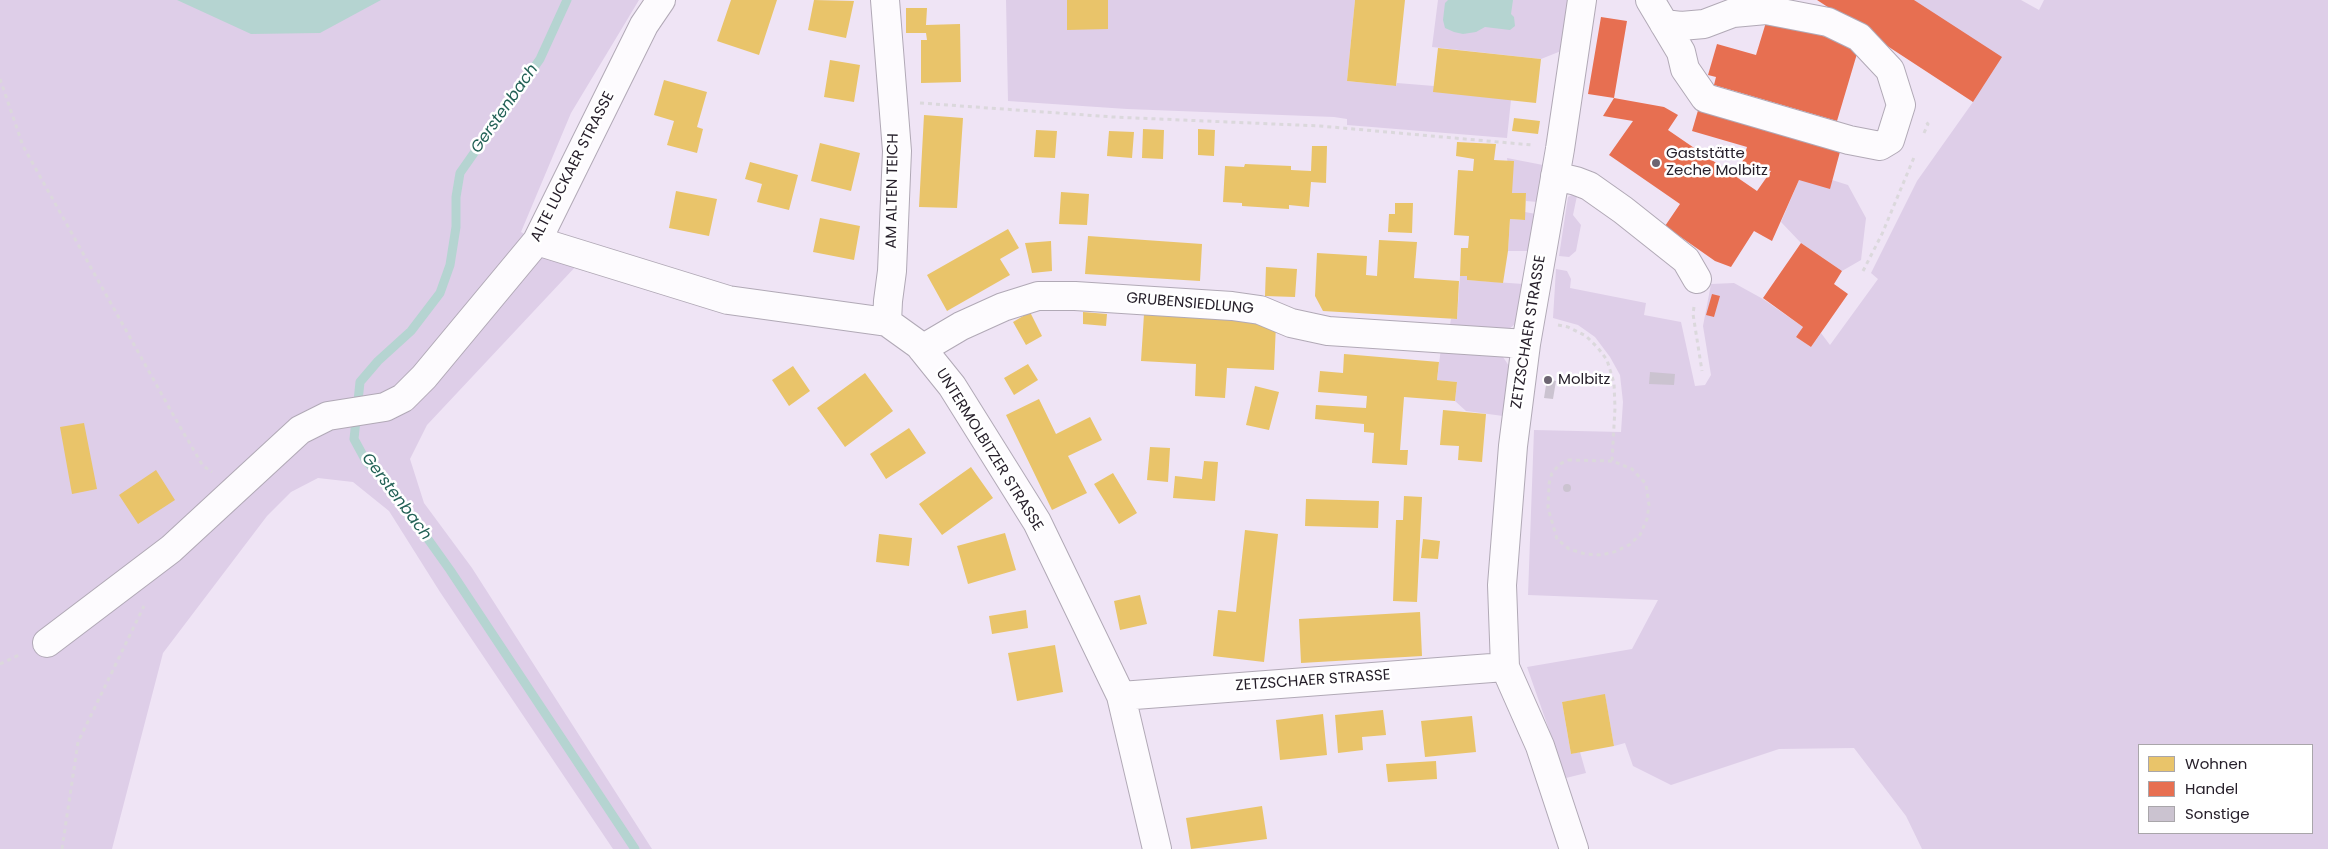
<!DOCTYPE html>
<html>
<head>
<meta charset="utf-8">
<style>
	body { margin:0 }
	#map { position:relative; width:2328px; height:849px; overflow:hidden; background:#efe4f5; font-family:Poppins,sans-serif }
	canvas { display:block }
	.legend { position:absolute; left:2138px; top:744px; width:175px; height:90px; box-sizing:border-box; background:#fff; border:1px solid #a9a6aa; margin:0; padding:6px 9px; list-style:none; font-size:15px; color:#27202b }
	.legend li { display:flex; align-items:center; gap:10px; height:25px }
	.legend b { width:25px; border:1px solid #a9a6aa }
</style>
</head>
<body>
<div id="map">
<canvas width="2328" height="849"></canvas>
<ul class="legend">
<li><b style="height:14px;background:#e9c46a"></b>Wohnen</li>
<li><b style="height:14px;background:#e76f51"></b>Handel</li>
<li><b style="height:14px;background:#cbc3d0"></b>Sonstige</li>
</ul>
</div>
<script>
const ctx = document.querySelector('canvas').getContext('2d');
ctx.lineJoin = 'round';
function fill(path, color) { ctx.fillStyle = color; ctx.fill(path, 'evenodd'); }
const toPath = rows => new Path2D(rows.map(r => 'M' + r).join(''));
function stroke(path, color, width, dash) { ctx.strokeStyle = color; ctx.lineWidth = width; ctx.lineCap = dash ? 'butt' : 'round'; ctx.setLineDash(dash || []); ctx.stroke(path); }
function write(font, color, halo, rows, align = 'center') {
  ctx.font = font + ' Poppins,sans-serif'; ctx.lineWidth = 5; ctx.setLineDash([]); ctx.textBaseline = 'middle'; ctx.strokeStyle = halo; ctx.fillStyle = color; for (const [text, x, y, turn = 0] of rows) {
    ctx.save(); ctx.translate(x, y); ctx.rotate((+turn || 0) * Math.PI / 180); ctx.textAlign = isNaN(turn) ? turn : align; if (halo) ctx.strokeText(text, 0, 0); ctx.fillText(text, 0, 0); ctx.restore();
  }
}
fill(toPath([
	[0,0,639,0,571,113,521,232,578,264,427,425,410,459,424,503,472,568,652,849,613,849,440,592,389,511,353,482,318,478,291,492,267,516,163,653,112,849,0,849],
	[1006,0,1355,0,1347,81,1396,86,1397,83,1434,86,1511,100,1507,138,1347,125,1347,119,1334,117,1127,109,1008,101],
	[1438,0,1573,0,1566,49,1541,59,1432,47],
	[1914,0,2021,0,2039,10,2044,0,2328,0,2328,849,1922,849,1906,816,1854,748,1779,749,1671,785,1633,766,1625,743,1614,746,1605,695,1562,702,1571,754,1580,752,1586,773,1566,778,1527,667,1632,649,1658,600,1528,595,1534,430,1621,432,1623,402,1620,375,1610,357,1595,337,1578,325,1553,318,1556,269,1567,271,1571,279,1570,288,1646,303,1644,315,1681,322,1695,386,1705,385,1711,375,1703,326,1711,284,1734,283,1763,299,1803,327,1796,337,1811,347,1821,333,1830,345,1878,279,1871,273,1917,181,1973,102],
	[2139,745,2312,745,2312,833,2139,833],
	[1507,158,1543,165,1538,202,1526,201,1526,193,1512,193],
	[1799,180,1832,180,1848,185,1866,218,1861,260,1842,271,1801,243,1781,222],
	[1578,191,1573,215,1581,225,1576,251,1569,257,1559,256,1568,197],
	[1525,212,1536,214,1529,251,1508,251,1510,219,1524,220],
	[1460,276,1467,276,1467,280,1523,284,1515,324,1503,334,1449,331,1451,319,1457,319],
	[1441,348,1501,354,1509,366,1503,416,1466,411,1455,401,1457,382,1437,380]
]), '#decee8');
fill(toPath([
	[177,0,381,0,320,33,251,34],
	[1448,0,1513,0,1511,14,1514,17,1515,26,1510,30,1485,27,1476,32,1463,34,1454,32,1445,28,1443,20,1445,3]
]), '#b5d4d1');
fill(toPath([
	[731,0,777,0,759,55,717,41],
	[814,0,854,1,846,38,808,30],
	[1067,0,1108,0,1108,29,1067,30],
	[1355,0,1405,0,1396,86,1347,81],
	[906,8,927,8,926,25,960,24,961,82,921,83,921,40,927,40,926,33,906,33],
	[1438,48,1541,59,1536,103,1433,92],
	[830,60,860,65,854,102,824,97],
	[664,80,707,92,697,127,703,129,697,153,667,145,674,121,654,115],
	[924,115,963,118,957,208,919,207],
	[1514,118,1540,121,1538,134,1512,131],
	[1143,129,1164,130,1163,159,1142,158],
	[1198,129,1215,130,1214,156,1198,155],
	[1036,130,1057,131,1055,158,1034,157],
	[1109,131,1134,132,1132,158,1107,156],
	[1457,142,1496,144,1494,160,1514,161,1512,193,1526,193,1525,220,1510,219,1508,251,1503,283,1467,280,1467,276,1460,276,1461,248,1468,248,1469,236,1454,235,1458,170,1473,171,1474,159,1456,156],
	[820,143,860,153,851,191,811,181],
	[1312,146,1327,146,1326,183,1311,182,1309,207,1289,205,1289,209,1242,206,1242,203,1223,202,1225,166,1244,167,1245,164,1291,166,1291,170,1311,171],
	[750,162,798,175,789,210,757,202,762,184,745,179],
	[676,191,717,199,709,236,669,228],
	[1061,192,1089,194,1087,225,1059,224],
	[1395,203,1413,203,1412,233,1388,232,1389,214,1395,214],
	[820,218,860,226,854,260,813,252],
	[1008,229,1019,248,1000,259,1010,275,947,311,927,275],
	[1088,236,1202,244,1200,281,1085,274],
	[1379,240,1417,242,1414,278,1459,281,1457,319,1323,311,1315,296,1317,253,1367,256,1366,275,1377,276],
	[1051,241,1052,271,1032,273,1025,243],
	[1266,267,1297,269,1295,297,1265,296],
	[1030,312,1042,336,1026,345,1013,322],
	[1083,312,1107,314,1106,326,1083,324],
	[1144,314,1259,321,1276,324,1274,370,1227,368,1225,398,1195,396,1196,364,1141,361],
	[1344,354,1439,362,1437,380,1457,382,1455,401,1404,397,1400,450,1408,450,1407,465,1372,463,1374,433,1364,432,1364,424,1315,419,1316,405,1366,408,1367,396,1318,392,1320,371,1343,373],
	[1028,364,1038,380,1014,395,1004,378],
	[793,366,810,391,789,406,772,380],
	[865,373,893,411,845,447,817,408],
	[1255,386,1279,392,1269,430,1246,425],
	[1039,399,1056,434,1090,417,1102,440,1068,456,1087,493,1052,510,1006,415],
	[1443,410,1486,414,1482,462,1458,460,1459,446,1440,445],
	[84,423,97,489,72,494,60,427],
	[909,428,926,453,886,479,870,454],
	[1150,447,1170,448,1168,482,1147,480],
	[1204,461,1218,462,1215,501,1173,498,1175,476,1202,479],
	[971,467,993,498,942,535,919,504],
	[156,470,175,500,138,524,119,495],
	[1113,473,1137,513,1119,524,1094,484],
	[1404,496,1422,497,1417,602,1393,601,1396,520,1403,520],
	[1306,499,1379,501,1378,528,1305,526],
	[1245,530,1278,534,1264,662,1213,656,1218,610,1236,612],
	[1005,533,1016,570,968,584,957,546],
	[879,534,912,538,909,566,876,562],
	[1423,539,1440,541,1438,559,1421,558],
	[1140,595,1147,624,1120,630,1114,601],
	[1026,610,1028,628,992,634,989,616],
	[1420,612,1422,656,1301,663,1299,619],
	[1055,645,1063,692,1017,701,1008,653],
	[1605,694,1614,746,1571,754,1562,702],
	[1383,710,1386,735,1362,737,1363,750,1338,753,1335,715],
	[1323,714,1327,755,1280,760,1276,720],
	[1472,716,1476,752,1425,757,1421,721],
	[1436,761,1437,779,1388,782,1386,764],
	[1262,806,1267,839,1191,849,1186,818]
]), '#e9c46a');
fill(toPath([
	[1817,0,1914,0,2002,57,1973,102],
	[1601,17,1627,21,1614,98,1588,94],
	[1767,19,1859,47,1837,121,1714,85,1716,77,1708,75,1717,44,1756,55],
	[1614,98,1664,107,1678,115,1668,130,1757,191,1771,171,1742,163,1747,147,1692,131,1699,107,1841,148,1830,189,1799,180,1772,241,1754,231,1731,267,1715,261,1665,226,1680,204,1609,155,1633,121,1603,116],
	[1801,243,1842,271,1834,284,1848,294,1811,347,1796,337,1803,327,1763,298],
	[1712,294,1720,296,1714,317,1706,315]
]), '#e76f51');
stroke(toPath([
	[567,0,540,59,460,173,456,197,456,227,450,265,440,293,411,331,378,361,360,382,354,439,366,461,388,483,450,570,635,849]
]), '#b5d4d1', 9);
fill(toPath([
	[1650,372,1675,374,1674,385,1649,384],
	[1547,379,1556,381,1553,399,1544,398],
	'1563 488a4 4 0 1 1 8 0a4 4 0 1 1-8 0Z'
]), '#cbc3d0');
const minor = toPath([
	[885,0,897,151,892,271,888,301,887,322],
	[1650,0,1681,52,1685,69,1705,98,1849,140,1880,146,1890,140,1901,105,1890,70,1859,37,1828,22,1766,10,1733,13,1704,24,1681,26,1664,24],
	[1555,176,1576,181,1589,186,1623,210,1686,260,1697,279],
	[537,241,728,300,887,322,919,345,952,386,1037,522,1121,696,1157,849],
	[922,349,961,326,1003,307,1038,296,1075,296,1232,306,1260,310,1291,323,1328,331,1526,344],
	[47,643,171,549,300,430,328,416,385,407,403,398,424,377,537,241,644,25,661,0],
	[1121,696,1505,667],
	[1574,849,1540,746,1505,667,1502,585,1513,446,1526,344,1560,149,1582,0]
]);
stroke(minor, '#b1a9b6', 30);
stroke(toPath([
	[0,79,23,146,175,418,203,466,212,472],
	[920,103,1113,117,1320,126,1532,145],
	[1924,133,1928,124,1925,121],
	[1863,271,1882,234,1915,155],
	[1694,307,1693,314,1702,371],
	[1558,325,1568,327,1586,336,1598,348,1607,360,1614,383,1615,408,1612,461],
	[1568,460,1612,461,1632,469,1646,484,1649,505,1647,519,1640,535,1629,545,1614,552,1601,555,1585,554,1569,549,1557,539,1548,508,1549,484,1552,473,1560,464,1568,460],
	[0,664,21,654],
	[62,849,78,742,144,606]
]), '#dbd8dc', 3, [4, 4]);
stroke(minor, '#fdfbfe', 28);
for (const [x, y, r, color] of [
	[1656,163,5,"#6d6572"],
	[1548,380,5,"#6d6572"]
]) { const dot = new Path2D(); dot.arc(x, y, r, 0, 2 * Math.PI); ctx.fillStyle = color; ctx.fill(dot); stroke(dot, '#fff', 2); }
write('15px', '#27202b', '#fff', [
	["Gaststätte",1666,154],
	["Zeche Molbitz",1666,171],
	["Molbitz",1558,380]
], 'left');
write('15px', '#27202b', '#fff', [
	["ALTE LUCKAER STRASSE",573,167,-63],
	["AM ALTEN TEICH",893,191,-89],
	["GRUBENSIEDLUNG",1190,304,5],
	["ZETZSCHAER STRASSE",1529,332,-81],
	["UNTERMOLBITZER STRASSE",989,450,58],
	["ZETZSCHAER STRASSE",1313,681,-4]
]);
write('italic 16px', '#226156', '#fff', [
	["Gerstenbach",505,109,-55],
	["Gerstenbach",396,497,53]
]);
</script>
</body>
</html>
